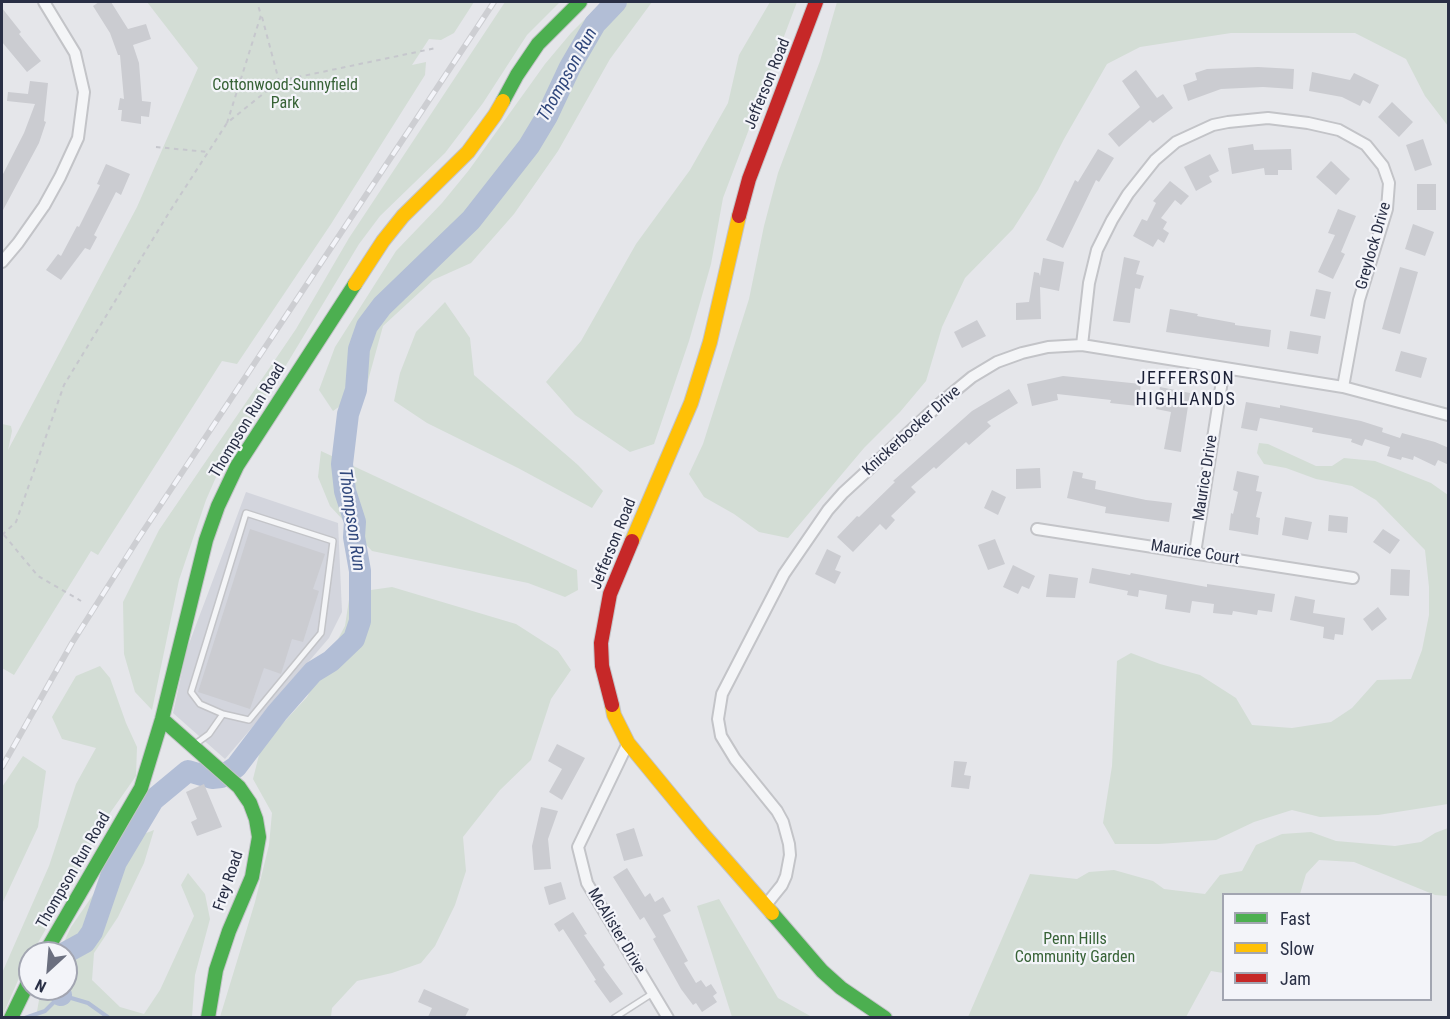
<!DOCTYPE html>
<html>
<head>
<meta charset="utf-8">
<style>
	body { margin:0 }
	#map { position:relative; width:1450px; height:1019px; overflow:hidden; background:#e5e6ea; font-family:"Roboto Condensed",sans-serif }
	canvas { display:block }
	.frame { position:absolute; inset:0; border:3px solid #292f45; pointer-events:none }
	.legend { position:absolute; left:1222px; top:893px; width:210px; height:108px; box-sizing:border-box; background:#f3f4f9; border:2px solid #a2a5b1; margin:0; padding:8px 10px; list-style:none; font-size:18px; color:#292f45 }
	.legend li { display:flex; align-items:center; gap:12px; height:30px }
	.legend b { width:30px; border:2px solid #a2a5b1 }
	.north { position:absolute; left:18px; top:941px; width:60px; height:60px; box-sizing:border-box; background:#f3f4f9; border:2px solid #a2a5b1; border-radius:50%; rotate:206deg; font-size:16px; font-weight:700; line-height:24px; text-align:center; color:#292f45 }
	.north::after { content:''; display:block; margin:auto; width:21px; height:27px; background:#6b6f7f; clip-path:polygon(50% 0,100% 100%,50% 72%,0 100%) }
</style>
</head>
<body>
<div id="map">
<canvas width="1450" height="1019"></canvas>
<div class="frame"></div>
<ul class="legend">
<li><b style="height:8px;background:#4caf50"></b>Fast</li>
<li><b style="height:8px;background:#ffc107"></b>Slow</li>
<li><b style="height:8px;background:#c62828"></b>Jam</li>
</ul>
<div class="north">N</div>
</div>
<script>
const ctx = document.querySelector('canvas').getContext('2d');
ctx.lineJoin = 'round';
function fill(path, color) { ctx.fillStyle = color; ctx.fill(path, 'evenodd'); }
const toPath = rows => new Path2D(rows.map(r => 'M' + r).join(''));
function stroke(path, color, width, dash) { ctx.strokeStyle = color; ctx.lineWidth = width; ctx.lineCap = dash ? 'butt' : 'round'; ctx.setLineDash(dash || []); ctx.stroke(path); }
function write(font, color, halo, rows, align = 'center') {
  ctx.font = font + ' "Roboto Condensed",sans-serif'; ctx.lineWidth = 4.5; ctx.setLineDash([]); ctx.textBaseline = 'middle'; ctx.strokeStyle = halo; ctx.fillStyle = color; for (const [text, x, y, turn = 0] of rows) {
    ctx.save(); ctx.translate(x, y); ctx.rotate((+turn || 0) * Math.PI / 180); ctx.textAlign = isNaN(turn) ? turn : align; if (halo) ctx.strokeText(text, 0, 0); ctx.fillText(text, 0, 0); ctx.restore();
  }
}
fill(toPath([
	[246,492,338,523,342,612,329,638,225,759,173,713,187,649]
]), '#d3d5dd');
fill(toPath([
	[147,2,474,2,454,33,441,40,429,39,412,65,426,62,425,75,331,224,237,364,222,361,98,555,91,551,14,675,2,668,2,424,11,426,12,431,8,450,137,207,198,68],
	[505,2,560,2,527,35,483,103,445,153,380,216,359,244,285,367,227,452,206,500,179,580,152,710,135,692,124,654,123,602,159,530,296,329,349,238],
	[602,2,652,2,610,59,558,151,514,214,471,263,433,280,383,326,366,388,333,411,319,390,335,347,396,251,442,203,469,170,545,64,571,33],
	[770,2,797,2,723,198,711,264,689,341,654,444,630,452,575,415,546,382,581,341,636,244,690,170,728,103,739,55],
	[837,2,1448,2,1448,126,1425,96,1406,59,1355,33,1231,33,1140,47,1107,64,1064,139,1038,190,1013,229,965,278,942,327,926,381,900,412,864,448,788,538,759,532,734,514,704,497,689,474,703,444,749,299,764,226,778,173,820,61],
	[445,302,470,338,474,375,578,465,603,491,592,508,518,468,427,423,394,401,400,373,416,332],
	[1259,443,1268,444,1316,466,1332,466,1344,458,1375,461,1431,483,1448,495,1448,804,1378,815,1320,817,1292,810,1254,822,1216,840,1159,844,1115,844,1103,823,1112,766,1117,661,1131,653,1160,664,1200,675,1236,698,1252,725,1292,728,1331,722,1352,708,1377,680,1411,679,1422,650,1429,615,1429,587,1425,550,1376,500,1352,486,1316,479,1286,468,1264,464,1257,453],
	[321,451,577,570,578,590,565,597,528,583,372,551,330,506,318,477],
	[392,587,516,624,558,651,571,670,551,699,531,760,500,790,463,837,466,871,455,905,435,946,421,963,392,973,357,981,332,1008,331,1017,220,1017,255,902,269,845,272,813,253,779,261,747,307,697,345,626,350,593],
	[100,666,110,678,126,723,137,747,136,776,103,823,54,915,32,953,30,953,2,1017,2,973,49,866,76,784,96,748,62,739,52,717,76,676],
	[23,756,46,771,38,827,2,904,2,787],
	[1448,828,1448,896,1435,895,1354,862,1319,860,1306,874,1300,894,1224,894,1223,973,1211,971,1186,1017,968,1017,1030,874,1077,879,1089,872,1114,870,1153,881,1164,889,1205,894,1220,875,1242,871,1256,845,1282,834,1311,832,1336,841,1395,846,1421,842,1435,833],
	[154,830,144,863,118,917,94,953,92,980,120,1007,144,1014,160,990,194,916,181,885,188,873,205,894,210,919,195,975,192,1017,36,1017,41,989,66,989,66,953,59,953,71,927,93,895,144,834],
	[719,899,778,998,812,1017,732,1017,697,906]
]), '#d3ddd5');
stroke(toPath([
	[25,1018,45,1011,61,995,88,1003,109,1018]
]), '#b2bed6', 4);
stroke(toPath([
	[65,953,85,942,92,932,116,862,153,800,188,771,212,778,221,777,236,767,277,713,313,672,331,661,354,639,360,621,360,571,354,537,355,522,345,491,342,464,348,414,356,390,359,349,367,326,382,306,471,220,529,146,547,116,570,67,595,24,616,2],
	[58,989,61,995]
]), '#b2bed6', 22);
fill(toPath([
	[99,2,111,2,128,29,146,24,151,39,133,45,139,63,142,101,151,102,149,117,141,116,141,124,121,121,122,110,118,110,120,98,124,99,120,55,118,55,110,33,93,6],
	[2,8,21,32,19,34,41,61,27,72,2,42],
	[1258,67,1294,69,1293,89,1263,87,1221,89,1188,101,1183,85,1197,80,1195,73,1207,69],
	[1136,70,1157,98,1163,94,1173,108,1153,123,1150,120,1119,147,1108,134,1140,107,1122,81],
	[1312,72,1350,80,1354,73,1379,85,1370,104,1363,100,1360,106,1342,97,1309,91],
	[30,81,48,83,44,121,46,122,39,143,2,212,2,176,24,133,35,104,7,101,8,92,28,94],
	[1392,102,1413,122,1399,137,1378,117],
	[1423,139,1432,165,1415,171,1406,145],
	[1253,144,1254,150,1291,149,1292,170,1278,170,1278,175,1265,175,1264,168,1232,174,1228,148],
	[1098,149,1114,158,1099,182,1096,180,1063,248,1046,240,1075,180,1078,182],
	[1210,154,1219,171,1209,176,1212,182,1196,191,1184,167],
	[1331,161,1350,179,1336,195,1316,177],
	[106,164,130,174,121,195,116,192,94,235,97,237,90,250,85,248,61,280,46,270,58,254,61,256,77,226,79,227,100,185,97,184],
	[1170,181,1189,196,1181,205,1175,200,1161,218,1167,222,1163,229,1169,233,1164,243,1158,239,1153,247,1133,236,1142,219,1147,221,1156,203,1153,201],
	[1417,184,1436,184,1436,210,1417,210],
	[1338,209,1356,216,1341,252,1345,254,1333,279,1318,272,1335,235,1328,233],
	[1413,224,1434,232,1425,256,1405,249],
	[1124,257,1140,261,1136,274,1144,276,1140,289,1135,288,1130,323,1113,321],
	[1043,258,1064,262,1059,291,1040,287,1041,319,1016,320,1016,303,1029,302,1034,272,1039,273,1040,276],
	[1400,267,1418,272,1400,334,1382,329],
	[1316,289,1331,292,1325,319,1310,316],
	[1170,309,1198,314,1197,316,1235,323,1235,325,1271,330,1269,347,1166,332],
	[977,320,986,336,962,348,954,332],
	[1290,331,1321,336,1318,354,1287,349],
	[1401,351,1427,358,1421,378,1395,371],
	[1063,376,1141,384,1138,406,1110,403,1111,400,1057,394,1058,400,1032,406,1027,384],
	[1160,387,1190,393,1181,452,1164,449,1171,412,1156,409],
	[1009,389,1018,403,987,422,991,426,969,445,966,442,936,469,934,467,911,487,916,492,891,516,895,520,886,530,880,524,853,552,837,537,857,516,859,517,895,482,893,481,972,411],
	[1246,402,1280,408,1280,405,1361,421,1383,428,1382,432,1400,438,1402,433,1435,442,1449,448,1449,465,1438,460,1435,466,1414,456,1413,460,1402,457,1401,460,1387,456,1390,447,1365,439,1362,446,1351,442,1352,439,1312,432,1313,428,1260,418,1257,431,1241,428],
	[1040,468,1041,488,1016,489,1016,469],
	[1073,471,1083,473,1082,478,1096,481,1095,489,1146,500,1172,503,1169,522,1105,513,1106,507,1067,498],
	[1237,471,1259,476,1256,491,1262,492,1256,517,1260,518,1258,535,1229,530,1231,513,1233,514,1238,492,1233,490],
	[992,490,1006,497,998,515,984,508],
	[1329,515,1348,517,1347,533,1328,531],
	[1285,517,1312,522,1308,540,1282,535],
	[250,529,325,554,313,589,319,591,303,642,292,639,281,674,264,668,250,709,198,692],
	[1383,529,1400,540,1390,554,1373,542],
	[995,539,1005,564,988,570,978,545],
	[827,549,841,556,835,570,841,572,835,584,815,574],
	[1013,565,1035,576,1029,589,1022,586,1018,594,1003,587],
	[1092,568,1130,575,1131,573,1207,587,1207,584,1275,594,1272,612,1258,610,1257,615,1233,611,1232,615,1213,613,1214,604,1192,601,1190,613,1165,609,1167,595,1139,590,1138,597,1127,595,1128,591,1089,583],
	[1391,569,1410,570,1409,596,1390,595],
	[1049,574,1078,578,1075,598,1046,597],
	[1295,596,1315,600,1313,613,1345,618,1343,635,1335,634,1334,640,1323,638,1324,627,1290,620],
	[1378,607,1387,619,1372,631,1363,619],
	[557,744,585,758,562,800,549,792,562,769,548,761],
	[954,761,967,762,964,775,971,776,969,789,951,787],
	[204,784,222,827,197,836,191,822,197,819,186,792],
	[541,807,558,811,548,839,551,869,534,870,532,846],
	[634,828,643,856,624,861,616,834],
	[627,868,645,897,650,893,655,902,663,897,671,911,663,915,688,961,684,963,696,983,701,980,706,987,711,984,717,993,713,996,717,1002,702,1012,696,1003,693,1005,681,989,653,939,656,937,644,917,640,920,613,877],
	[561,882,566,899,549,905,544,887],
	[573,912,587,934,584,935,605,965,603,967,623,994,610,1003,594,981,596,980,563,929,559,932,554,924],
	[424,989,469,1009,465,1017,428,1017,432,1008,418,1002]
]), '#cbccd1');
const lane = toPath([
	[194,745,209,734,223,714,249,720,321,633,333,541,246,513,191,692,200,704,223,714],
	[614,1018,653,993]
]);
const street = toPath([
	[2,262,18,243,44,206,60,177,78,138,84,92,75,53,44,2],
	[1082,345,1089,283,1097,250,1112,220,1128,194,1155,160,1176,142,1213,125,1228,122,1268,118,1308,123,1339,130,1366,145,1383,166,1389,183,1387,209,1359,300,1343,387],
	[1037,529,1353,578],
	[1195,553,1224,368],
	[628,743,578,847,587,883,668,1018],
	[765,906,782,885,786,876,790,855,789,844,783,822,777,811,735,759,721,736,718,719,722,694,784,574,828,510,843,493,944,400,972,377,997,362,1022,353,1048,347,1082,345,1343,387,1448,415]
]);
const fast = toPath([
	[503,101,517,75,538,44,580,2],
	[162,719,239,787,250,803,256,819,259,837,252,877,229,931,216,970,208,1018],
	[772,913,822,971,841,988,885,1018],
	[45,953,141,788,162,719,206,540,218,506,237,466,355,284],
	[11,1018,30,979]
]);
const slow = toPath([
	[355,284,383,241,403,216,468,152,495,115,503,101],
	[632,541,691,403,710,342,739,216],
	[612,705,614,715,628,743,702,833,772,913]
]);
const jam = toPath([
	[739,216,749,179,816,2],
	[612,705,602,666,601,643,610,594,632,541]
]);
stroke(lane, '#c3c4c8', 8);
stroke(street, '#c3c4c8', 14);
stroke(fast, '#c3c4c8', 16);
stroke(slow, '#c3c4c8', 16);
stroke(jam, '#c3c4c8', 16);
stroke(toPath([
	[262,17,279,81],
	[227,123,261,15,257,2],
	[156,147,208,152],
	[2,535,16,522,64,385,170,211,227,123,279,81,436,48],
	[4,535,38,576,81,601]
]), '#c6c7cd', 2, [4.5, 4.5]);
stroke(lane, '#f4f5f7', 5);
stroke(street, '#f4f5f7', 10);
stroke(fast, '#4caf50', 14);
stroke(slow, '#ffc107', 14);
stroke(jam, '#c62828', 14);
const rail = toPath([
	[2,767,72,643,138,539,494,2]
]);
stroke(rail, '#cdced2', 6);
stroke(rail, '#f3f4f9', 4, [11]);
write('16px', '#292f45', '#f3f4f9', [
	["Jefferson Road",768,84,-68],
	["Greylock Drive",1374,246,-74],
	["Thompson Run Road",248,421,-59],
	["Knickerbocker Drive",912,431,-42],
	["Maurice Drive",1206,478,-81],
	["Jefferson Road",614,544,-68],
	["Maurice Court",1195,553,9],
	["Thompson Run Road",74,871,-60],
	["Frey Road",229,881,-71],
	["McAlister Drive",616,931,59]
]);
write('16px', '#376236', '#f3f4f9', [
	["Cottonwood-Sunnyfield",285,86],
	["Park",285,104],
	["Penn Hills",1075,940],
	["Community Garden",1075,958]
]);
write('italic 18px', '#30477c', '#f3f4f9', [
	["Thompson Run",568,75,-61],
	["Thompson Run",351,520,82]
]);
ctx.letterSpacing = '1.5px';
write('18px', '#1b2036', '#f3f4f9', [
	["JEFFERSON",1186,379],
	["HIGHLANDS",1186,400]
]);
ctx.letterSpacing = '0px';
</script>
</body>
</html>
